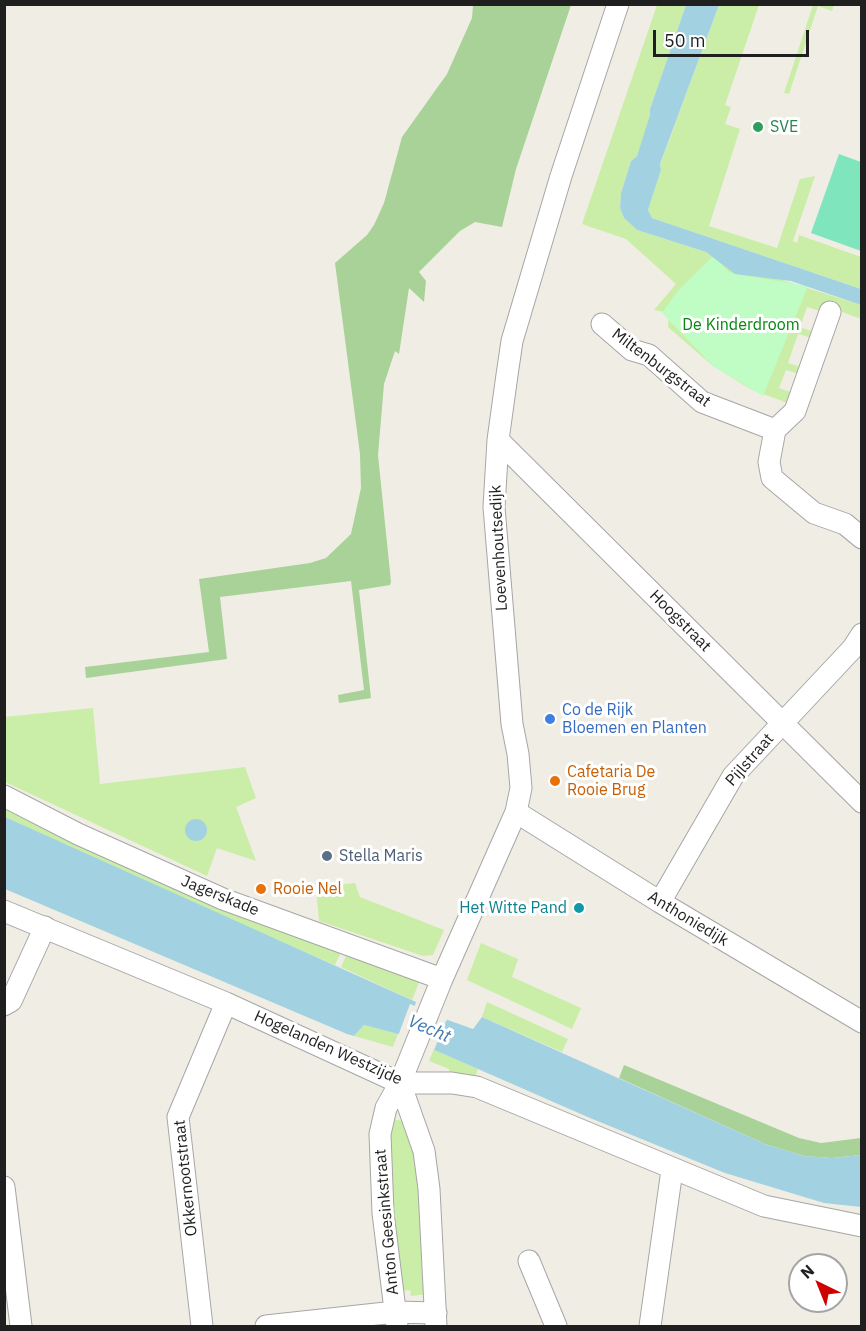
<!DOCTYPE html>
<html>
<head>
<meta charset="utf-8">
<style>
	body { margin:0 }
	#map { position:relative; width:866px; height:1331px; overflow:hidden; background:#f0ede5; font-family:"IBM Plex Sans",sans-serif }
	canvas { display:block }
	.frame { position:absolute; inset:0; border:6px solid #1f1f1f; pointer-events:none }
	.north { position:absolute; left:788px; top:1253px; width:60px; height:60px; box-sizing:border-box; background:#fff; border:2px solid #a5a5a5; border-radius:50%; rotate:317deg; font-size:16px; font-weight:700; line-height:24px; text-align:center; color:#1f1f1f }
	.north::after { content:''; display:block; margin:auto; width:21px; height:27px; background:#ce0100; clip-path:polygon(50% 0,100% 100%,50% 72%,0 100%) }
	.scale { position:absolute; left:653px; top:30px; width:156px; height:27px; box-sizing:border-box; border:3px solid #1f1f1f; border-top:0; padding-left:8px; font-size:18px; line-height:21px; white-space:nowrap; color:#1f1f1f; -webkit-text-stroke:4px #fff; paint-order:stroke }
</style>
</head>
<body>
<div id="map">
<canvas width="866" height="1331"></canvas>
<div class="frame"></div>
<div class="north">N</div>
<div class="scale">50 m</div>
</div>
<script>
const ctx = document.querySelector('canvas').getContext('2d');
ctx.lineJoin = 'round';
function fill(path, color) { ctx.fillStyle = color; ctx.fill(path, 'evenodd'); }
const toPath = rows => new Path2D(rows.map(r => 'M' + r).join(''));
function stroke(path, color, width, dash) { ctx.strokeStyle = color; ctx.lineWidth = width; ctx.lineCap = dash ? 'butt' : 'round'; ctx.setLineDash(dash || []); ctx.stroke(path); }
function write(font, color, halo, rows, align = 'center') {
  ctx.font = font + ' "IBM Plex Sans",sans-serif'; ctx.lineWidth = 6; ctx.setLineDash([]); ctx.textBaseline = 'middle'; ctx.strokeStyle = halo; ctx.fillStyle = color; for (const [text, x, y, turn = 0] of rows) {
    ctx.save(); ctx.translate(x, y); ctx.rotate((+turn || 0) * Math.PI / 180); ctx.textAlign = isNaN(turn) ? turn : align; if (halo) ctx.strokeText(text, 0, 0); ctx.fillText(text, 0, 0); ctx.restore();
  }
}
fill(toPath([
	[657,5,686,5,650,109,651,115,637,156,631,161,621,193,620,208,624,218,637,230,706,252,719,260,861,305,861,319,837,310,820,311,807,307,800,327,814,332,812,338,798,334,788,363,801,367,799,374,786,370,779,388,793,393,790,404,750,389,713,366,668,327,669,313,654,310,676,284,626,239,582,224],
	[719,5,759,5,725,105,731,107,725,124,740,129,709,226,777,248,800,179,815,176,793,241,797,243,799,235,861,257,861,289,652,218,648,210,661,170,660,165],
	[813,5,834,5,832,11,818,6,789,94,784,93],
	[93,708,100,784,245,767,256,798,236,807,256,861,217,848,207,876,5,782,4,717],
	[4,806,420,980,412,1000,341,967,347,954,341,952,335,965,104,864,5,817],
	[355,883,360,897,444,930,433,955,423,956,319,921,316,887],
	[481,943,518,959,512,977,581,1008,572,1029,467,980],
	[487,1002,568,1039,562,1052,482,1017],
	[364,1025,398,1034,393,1047,354,1036],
	[434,1049,478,1069,475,1077,450,1076,449,1069,429,1061],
	[388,1119,406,1121,426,1199,427,1294,411,1296,410,1290,399,1291,389,1214]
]), '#caeea7');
fill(toPath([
	[473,5,571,5,516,169,502,227,475,222,460,231,419,272,426,281,424,302,409,288,399,354,395,351,384,384,378,455,391,582,390,585,359,590,371,698,339,703,338,695,364,690,351,581,220,597,227,659,86,678,85,667,209,652,199,579,310,563,326,558,351,534,361,488,360,454,335,263,367,235,374,225,384,203,402,137,447,74,472,18],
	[624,1065,799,1138,821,1143,861,1138,861,1155,832,1158,804,1156,765,1144,619,1078]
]), '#a8d297');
fill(toPath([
	[713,256,729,272,735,274,808,286,763,396,713,366,662,313,676,293]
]), '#bffdc4');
fill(toPath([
	[839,154,861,162,861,251,811,233]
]), '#7ee5bd');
fill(toPath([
	[686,5,719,5,660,164,661,170,648,210,652,218,861,289,861,305,791,281,735,274,706,252,637,230,624,218,620,208,621,193,631,161,637,156,650,115,650,109],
	[5,817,416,1002,414,1008,473,1029,482,1017,765,1144,804,1156,832,1158,861,1155,861,1207,824,1203,725,1173,590,1118,398,1034,364,1025,354,1036,347,1034,5,889],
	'185 830a11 11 0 1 1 22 0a11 11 0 1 1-22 0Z'
]), '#a2d2e1');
fill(toPath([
	[410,1004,447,1019,434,1050,398,1036]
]), '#f0ede5');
const minor = toPath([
	[602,324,632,350,649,355,702,402,775,430,769,462,772,478,814,513,845,524,862,538],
	[775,430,795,411,830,312],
	[498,440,862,802],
	[4,796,78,834,223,899,442,979],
	[516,812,660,902,862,1022],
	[660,902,733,776,853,648,862,634],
	[4,911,226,1003,400,1083,452,1083,477,1087,764,1206,862,1226],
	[4,1005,11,1001,45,927],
	[400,1083,424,1151,429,1189,436,1326],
	[4,1187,21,1326],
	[529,1261,556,1326],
	[202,1326,178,1117,226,1003],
	[266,1326,395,1312,436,1313],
	[397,1326,383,1213,380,1134,386,1108,400,1083,442,979,516,812,521,788,518,754,512,724,494,507,498,440,507,375,512,341,561,176,618,4],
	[650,1326,672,1170]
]);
stroke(minor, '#a6a6a6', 23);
stroke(minor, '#fff', 21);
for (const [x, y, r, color] of [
	[758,127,6,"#2e9e5b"],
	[550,719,6,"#3f7fe0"],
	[555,781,6,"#e8710a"],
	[327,856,6,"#5c6f8a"],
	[261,889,6,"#e8710a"],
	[579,908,6,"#0f9aa8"]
]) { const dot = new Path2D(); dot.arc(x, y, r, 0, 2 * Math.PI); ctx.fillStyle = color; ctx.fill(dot); stroke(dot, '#fff', 2); }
write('16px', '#27864d', '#fff', [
	["SVE",770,127]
], 'left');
write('16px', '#048610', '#fff', [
	["De Kinderdroom",741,325]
]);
write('16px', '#1f1f1f', '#fff', [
	["Miltenburgstraat",661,368,37],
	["Loevenhoutsedijk",499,548,-93],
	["Hoogstraat",680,621,45],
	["Pijlstraat",750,760,-49],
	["Jagerskade",220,896,22],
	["Anthoniedijk",688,919,31],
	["Hogelanden Westzijde",328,1048,24],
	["Okkernootstraat",186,1178,-96],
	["Anton Geesinkstraat",387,1222,-95]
]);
write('16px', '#366cbe', '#fff', [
	["Co de Rijk",562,710],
	["Bloemen en Planten",562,728]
], 'left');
write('16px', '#c56008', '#fff', [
	["Cafetaria De",567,772],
	["Rooie Brug",567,790],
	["Rooie Nel",273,889]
], 'left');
write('16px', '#4e5e75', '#fff', [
	["Stella Maris",339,856]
], 'left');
write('16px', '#0d838f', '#fff', [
	["Het Witte Pand",567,908]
], 'right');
write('italic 18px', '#4278ae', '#fff', [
	["Vecht",429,1029,23]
]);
</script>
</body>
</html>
